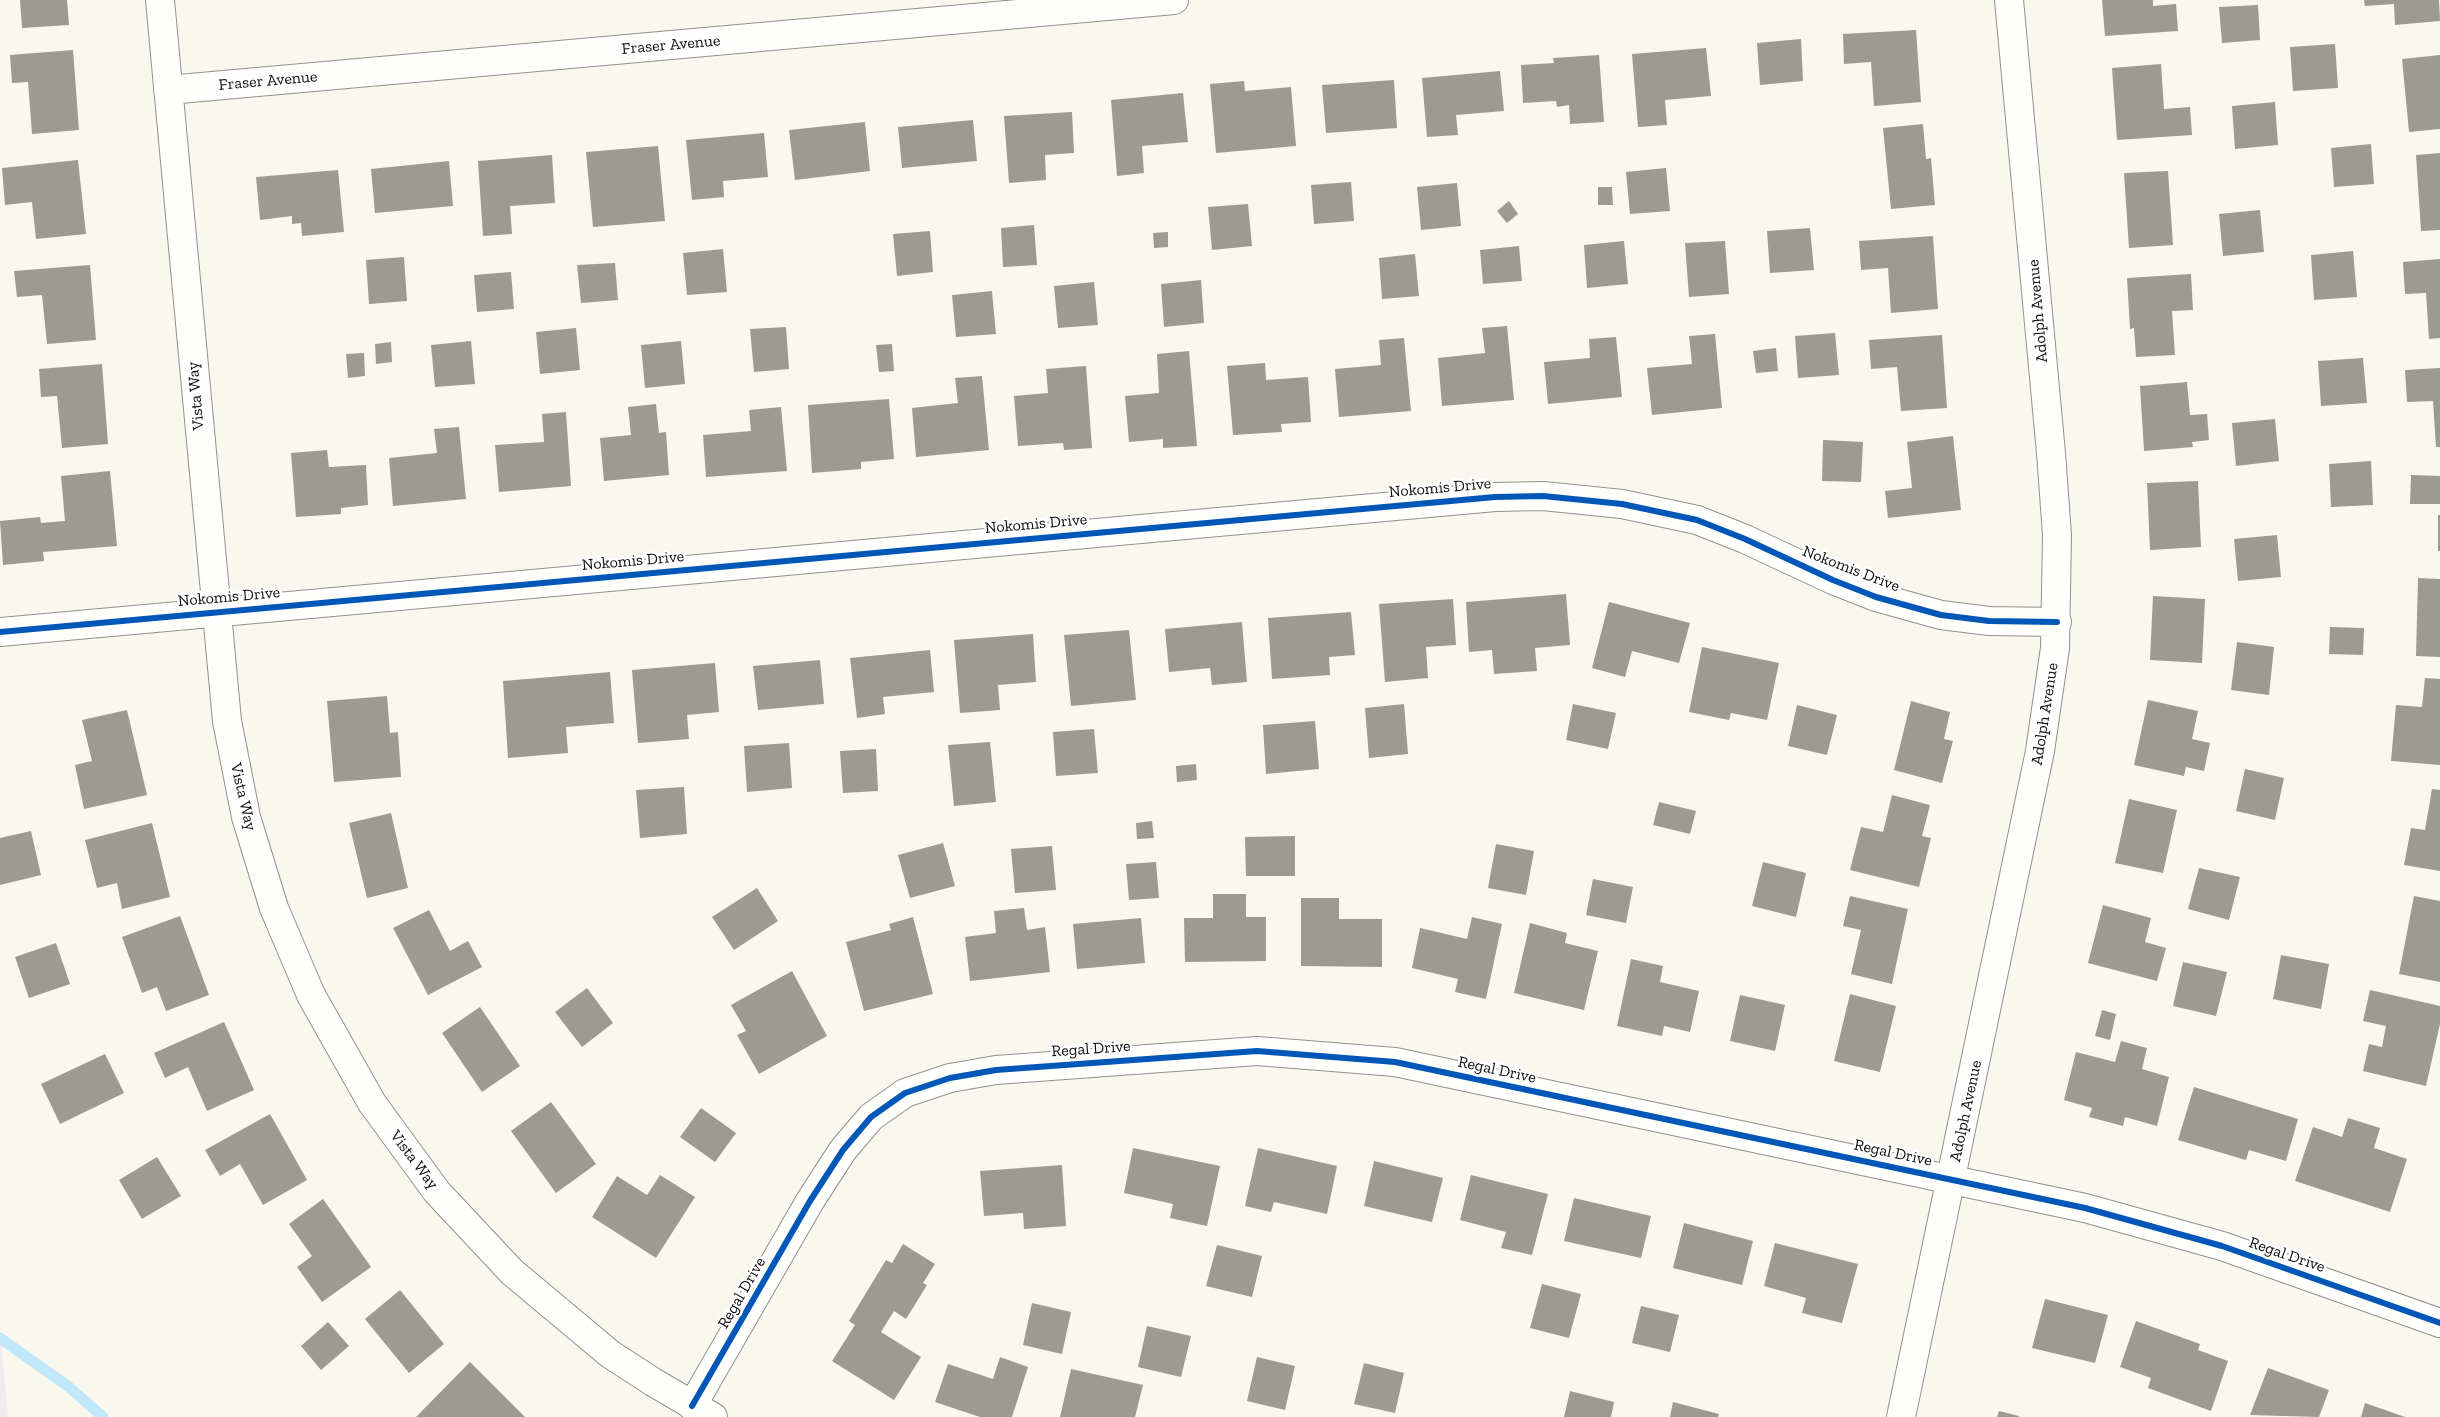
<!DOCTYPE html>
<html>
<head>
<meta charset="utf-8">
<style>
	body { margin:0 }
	canvas { display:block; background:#faf7ee }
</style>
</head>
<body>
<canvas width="2440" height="1417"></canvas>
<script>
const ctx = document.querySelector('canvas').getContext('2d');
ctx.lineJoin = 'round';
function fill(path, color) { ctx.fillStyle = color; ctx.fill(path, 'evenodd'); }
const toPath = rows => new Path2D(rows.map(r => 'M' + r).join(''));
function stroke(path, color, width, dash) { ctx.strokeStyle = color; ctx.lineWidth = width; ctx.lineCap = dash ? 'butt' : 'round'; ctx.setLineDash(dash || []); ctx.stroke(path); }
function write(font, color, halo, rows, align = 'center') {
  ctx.font = font + ' "Zilla Slab",serif'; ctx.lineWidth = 5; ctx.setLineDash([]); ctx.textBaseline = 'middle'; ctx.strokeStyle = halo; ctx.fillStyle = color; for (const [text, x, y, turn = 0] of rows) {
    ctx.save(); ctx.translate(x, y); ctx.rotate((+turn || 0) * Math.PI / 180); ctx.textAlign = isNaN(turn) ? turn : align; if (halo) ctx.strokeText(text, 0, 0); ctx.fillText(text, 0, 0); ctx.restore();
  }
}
fill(toPath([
	[0,1331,8,1417,0,1417]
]), '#f1e9ec');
stroke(toPath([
	[0,1338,69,1387,103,1417]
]), '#c1e8f8', 11);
fill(toPath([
	[20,0,67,0,69,25,22,28],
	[2102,0,2153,0,2153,6,2176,4,2178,31,2105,36],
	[2364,0,2439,0,2440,21,2395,25,2394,4,2365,6],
	[2258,5,2260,40,2222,43,2219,7],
	[1916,30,1921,102,1874,106,1871,62,1844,64,1843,34],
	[1801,39,1803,81,1760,85,1757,43],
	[2335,44,2338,88,2293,91,2290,47],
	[1706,48,1711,96,1665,100,1667,125,1638,127,1632,54],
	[73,50,79,130,32,134,28,82,12,83,10,55],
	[1599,55,1604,122,1570,124,1569,105,1557,107,1556,101,1523,103,1521,65,1554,63,1553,58],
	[2440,55,2440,129,2409,132,2402,59],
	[2161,64,2164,109,2190,107,2192,135,2117,140,2112,68],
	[1500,71,1504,111,1456,115,1458,135,1427,137,1422,78],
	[1394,80,1397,128,1326,133,1322,85],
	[1244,81,1245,91,1291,87,1296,146,1216,153,1210,84],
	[1183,93,1188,142,1142,146,1144,173,1117,176,1111,100],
	[2275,102,2278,145,2235,149,2232,106],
	[1072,112,1074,153,1045,155,1046,180,1009,183,1004,116],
	[973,120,977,161,902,168,898,127],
	[865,122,870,171,795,180,789,130],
	[1923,124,1926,159,1931,158,1935,205,1891,209,1883,128],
	[764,133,768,177,723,181,724,197,692,200,686,140],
	[2371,144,2374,184,2334,187,2331,148],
	[658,146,665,221,593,227,586,152],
	[2440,153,2440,230,2421,231,2416,155],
	[552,155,555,203,510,206,512,234,483,236,478,161],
	[78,160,86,234,36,239,32,202,5,205,2,168],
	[449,161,453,206,375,213,371,169],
	[1666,168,1670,211,1630,214,1626,172],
	[338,170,344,232,302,236,301,223,292,224,292,216,260,220,256,177],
	[2168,171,2173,245,2129,248,2124,173],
	[1351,182,1354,221,1314,224,1311,185],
	[1457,183,1461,226,1421,230,1417,187],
	[1598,187,1612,187,1613,205,1598,205],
	[1509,201,1518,214,1507,223,1497,211],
	[1248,204,1252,246,1212,250,1208,207],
	[2260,210,2264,252,2223,256,2219,214],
	[1034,225,1037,265,1003,267,1001,228],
	[1810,228,1814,270,1770,273,1767,231],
	[930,231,933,272,897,276,893,234],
	[1168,232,1168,247,1154,248,1153,233],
	[1933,236,1938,309,1891,313,1888,268,1861,270,1859,241],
	[1624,241,1628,284,1587,288,1584,245],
	[1725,241,1729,294,1689,297,1685,243],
	[1519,246,1522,281,1483,284,1480,250],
	[723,249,727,292,687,295,683,253],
	[2353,251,2357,297,2314,300,2311,255],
	[1415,254,1419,296,1382,299,1379,258],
	[404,257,407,301,369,304,366,260],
	[2440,259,2440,338,2429,339,2426,293,2405,294,2403,262],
	[615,263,618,300,581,303,577,265],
	[90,265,96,340,47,344,42,295,17,297,14,271],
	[511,272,514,309,477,312,474,275],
	[2191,274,2193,310,2172,311,2175,355,2136,357,2134,328,2130,329,2127,278],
	[1201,280,1204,323,1164,327,1161,284],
	[1094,282,1098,325,1058,328,1054,286],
	[992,291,996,334,956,337,952,295],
	[1507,326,1514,400,1442,406,1438,358,1485,353,1482,328],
	[786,327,789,369,754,372,750,329],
	[576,328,580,370,540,374,536,332],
	[1835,333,1839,375,1798,378,1795,336],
	[1715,334,1722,408,1652,415,1647,368,1692,364,1689,336],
	[1942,335,1947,408,1901,411,1897,367,1871,369,1869,340],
	[1616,337,1622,397,1548,404,1544,362,1590,358,1589,339],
	[1404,338,1411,411,1339,417,1335,369,1381,365,1379,340],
	[471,341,475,384,435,387,431,345],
	[681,341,685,384,645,388,641,345],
	[391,342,392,362,376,364,375,344],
	[892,344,894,371,879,372,876,345],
	[1776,348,1778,371,1756,373,1753,351],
	[1189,351,1197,446,1163,448,1163,439,1129,442,1125,396,1159,393,1157,354],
	[364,353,365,376,348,378,346,354],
	[2363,358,2367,403,2321,406,2318,361],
	[1265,363,1266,380,1308,377,1311,422,1281,424,1282,432,1233,435,1227,366],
	[102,364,108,444,62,448,57,396,41,397,39,369],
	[1086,366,1092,448,1064,450,1063,443,1018,446,1014,396,1048,393,1046,369],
	[2440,368,2440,447,2436,447,2433,401,2407,402,2405,370],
	[982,376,989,450,916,457,912,408,958,403,955,378],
	[2187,382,2190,415,2207,414,2209,440,2192,442,2193,447,2144,451,2140,386],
	[889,399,894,459,861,462,861,469,812,473,808,405],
	[656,404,659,433,666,432,669,475,604,481,600,438,631,435,628,407],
	[781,407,787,471,706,477,703,435,751,431,749,410],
	[566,412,571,486,499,492,495,445,544,442,542,414],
	[2275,419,2279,461,2236,466,2232,423],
	[459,427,466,499,393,506,389,458,437,453,434,429],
	[1953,436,1961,510,1888,518,1885,491,1912,488,1907,442],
	[1823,440,1863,442,1861,482,1822,481],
	[327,450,329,467,366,465,368,505,341,508,341,514,296,517,291,453],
	[2371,461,2373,505,2331,507,2329,464],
	[110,471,117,546,43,552,44,561,3,565,0,521,40,517,41,523,65,521,61,476],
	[2411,475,2440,476,2440,504,2410,504],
	[2198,481,2201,547,2150,550,2147,483],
	[2438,515,2440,515,2440,551,2438,551],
	[2277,535,2281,577,2238,581,2234,539],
	[2418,578,2440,579,2440,657,2416,656],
	[1566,594,1570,645,1535,648,1537,671,1494,674,1492,650,1469,652,1466,602],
	[2153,596,2205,599,2202,663,2150,660],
	[1453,599,1456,645,1426,647,1428,678,1385,682,1379,604],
	[1609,602,1690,623,1679,663,1632,651,1625,677,1592,668],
	[1351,612,1355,655,1329,657,1330,675,1272,679,1268,618],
	[1242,622,1247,682,1212,685,1210,668,1169,672,1165,629],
	[2330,627,2364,628,2363,655,2329,654],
	[1129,630,1136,700,1071,706,1064,635],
	[1033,634,1036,682,998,685,1000,710,960,713,954,640],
	[2237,642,2274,647,2269,695,2231,690],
	[1702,647,1779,663,1767,720,1731,713,1729,720,1689,712],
	[930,650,934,692,883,697,885,714,857,718,850,658],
	[820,660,824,704,758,710,753,666],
	[715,663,719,712,687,715,689,739,638,743,632,670],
	[610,672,614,723,566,727,568,753,508,758,503,681],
	[2425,678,2440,679,2440,765,2391,761,2396,705,2422,707],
	[387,696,390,733,398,732,401,777,334,782,327,701],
	[2148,700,2198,711,2192,739,2210,743,2204,771,2186,767,2184,776,2134,765],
	[1911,701,1950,712,1944,739,1953,741,1942,783,1894,770],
	[1404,704,1408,754,1369,758,1365,708],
	[1573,704,1616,713,1608,749,1566,740],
	[1797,705,1837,715,1827,755,1788,746],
	[127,710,147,795,84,809,75,765,92,761,82,720],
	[1315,721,1319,769,1266,774,1263,725],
	[1094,729,1098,773,1056,776,1053,732],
	[990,742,996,802,954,806,948,745],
	[789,743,792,788,747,792,744,746],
	[876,749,878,791,843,793,840,751],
	[1196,764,1197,780,1177,782,1176,766],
	[2245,769,2284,778,2275,820,2236,811],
	[684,787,687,834,640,838,636,790],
	[2432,789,2440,790,2440,871,2404,865,2411,828,2425,830],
	[1892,795,1930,805,1922,836,1931,838,1919,887,1850,870,1861,827,1883,832],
	[2129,799,2177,810,2163,873,2115,863],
	[1659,802,1696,811,1690,834,1653,825],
	[391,813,408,888,367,898,349,823],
	[1152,821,1154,838,1137,839,1136,823],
	[152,823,170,897,122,909,117,883,97,888,85,840],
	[31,831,41,875,0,885,0,838],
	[1295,836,1295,876,1246,876,1245,837],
	[943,843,955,886,910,898,898,855],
	[1496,844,1534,851,1526,895,1488,888],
	[1052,846,1056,890,1015,893,1011,849],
	[1156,862,1159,898,1129,900,1126,864],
	[1763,862,1806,873,1796,917,1752,906],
	[2199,868,2240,877,2229,920,2188,909],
	[1593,879,1633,887,1626,923,1586,915],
	[757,888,778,921,734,950,712,917],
	[1213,894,1246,894,1246,917,1266,917,1266,961,1185,962,1184,918,1213,918],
	[1850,896,1908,909,1892,984,1851,974,1861,930,1843,926],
	[2414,896,2440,901,2440,982,2399,974],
	[1301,898,1339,898,1339,919,1382,919,1382,967,1301,966],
	[2103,905,2151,918,2145,942,2166,948,2157,981,2088,963],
	[1024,908,1027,930,1045,927,1050,972,970,981,965,937,996,933,994,911],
	[429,910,450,951,468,941,482,967,428,995,393,928],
	[180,916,209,995,166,1011,157,987,142,993,122,937],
	[913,917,933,994,864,1011,846,942,891,930,889,924],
	[1472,917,1502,924,1486,999,1455,992,1458,979,1412,968,1420,928,1467,939],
	[1141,918,1145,963,1077,969,1073,924],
	[1530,923,1567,933,1565,943,1598,951,1584,1010,1514,993],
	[56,943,70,984,29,998,15,957],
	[2281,955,2329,964,2321,1009,2273,999],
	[1631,959,1663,966,1660,982,1699,991,1690,1032,1664,1026,1662,1036,1617,1026],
	[2183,962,2227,972,2216,1016,2173,1006],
	[792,971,827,1036,759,1074,737,1035,746,1031,731,1005],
	[587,988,613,1023,582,1047,555,1012],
	[2370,990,2440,1006,2440,1024,2426,1086,2363,1071,2369,1044,2382,1047,2386,1026,2363,1021],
	[1850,994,1896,1006,1880,1072,1834,1061],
	[1740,995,1785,1005,1775,1051,1730,1041],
	[480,1007,520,1066,482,1092,442,1033],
	[2102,1010,2116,1014,2110,1040,2095,1036],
	[224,1022,254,1090,207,1111,188,1067,165,1078,154,1053],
	[2121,1041,2147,1048,2142,1069,2169,1077,2157,1126,2125,1117,2123,1126,2089,1117,2092,1108,2064,1100,2076,1052,2115,1062],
	[105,1054,124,1093,60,1124,41,1084],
	[2194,1087,2298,1119,2286,1161,2249,1150,2246,1160,2178,1140],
	[551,1102,596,1164,556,1193,511,1131],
	[701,1108,736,1133,715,1162,680,1137],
	[270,1114,307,1180,263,1205,240,1164,220,1176,205,1150],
	[2348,1118,2380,1128,2374,1148,2407,1159,2390,1212,2295,1181,2313,1127,2342,1137],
	[1133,1148,1220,1166,1207,1226,1170,1218,1173,1204,1124,1193],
	[1258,1148,1337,1166,1327,1214,1274,1202,1271,1212,1245,1206],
	[157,1157,181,1196,142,1219,119,1180],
	[1374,1161,1443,1178,1432,1222,1364,1206],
	[1062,1165,1066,1226,1024,1229,1023,1213,984,1216,980,1171],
	[660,1175,695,1197,656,1258,592,1217,617,1176,647,1195],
	[1471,1175,1548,1194,1532,1255,1501,1248,1506,1232,1460,1220],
	[1574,1198,1651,1216,1641,1258,1564,1241],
	[323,1199,371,1267,322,1302,297,1267,312,1256,289,1224],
	[1684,1223,1753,1241,1742,1285,1673,1268],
	[1775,1243,1858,1264,1842,1323,1802,1313,1806,1298,1764,1286],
	[903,1244,935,1264,923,1283,927,1285,906,1319,894,1311,881,1332,921,1357,894,1400,832,1361,855,1325,849,1321,886,1260,892,1263],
	[1217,1245,1262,1256,1252,1297,1206,1286],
	[1542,1284,1581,1294,1569,1338,1530,1328],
	[400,1290,444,1344,409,1373,365,1319],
	[2045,1299,2108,1315,2095,1363,2032,1348],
	[1032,1303,1071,1312,1062,1354,1023,1345],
	[1641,1306,1679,1315,1670,1352,1632,1343],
	[2136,1321,2200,1344,2198,1350,2228,1361,2211,1411,2148,1388,2151,1378,2120,1367],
	[328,1322,349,1346,321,1370,301,1346],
	[1147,1326,1191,1336,1181,1377,1138,1367],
	[1000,1357,1028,1367,1012,1417,980,1417,935,1402,948,1364,993,1379],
	[1257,1357,1295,1366,1285,1410,1247,1401],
	[470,1362,525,1417,416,1417],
	[1364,1363,1404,1373,1395,1413,1354,1404],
	[2268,1368,2329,1390,2319,1417,2250,1415],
	[1071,1369,1143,1385,1135,1417,1060,1417],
	[1570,1391,1614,1402,1611,1417,1564,1417],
	[1673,1402,1719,1414,1718,1417,1670,1417],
	[2365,1403,2405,1417,2361,1417],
	[1999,1411,2019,1416,2019,1417,1997,1417]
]), '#9c9a94');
const street = toPath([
	[160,0,227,721,246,817,274,908,311,995,372,1103,437,1192,512,1272,610,1354,653,1382,713,1417],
	[168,90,1174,0],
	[0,632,1495,497,1543,496,1622,504,1697,520,1745,539,1833,580,1876,597,1941,615,1989,621,2057,622],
	[692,1406,810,1201,843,1150,871,1117,905,1093,950,1078,996,1070,1257,1051,1395,1062,2085,1208,2222,1246,2440,1323],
	[1901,1417,2040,751,2055,648,2057,535,2051,453,2009,0]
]);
stroke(street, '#93918d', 30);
stroke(street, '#fefefc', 28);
stroke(toPath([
	[0,632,1495,497,1543,496,1622,504,1697,520,1745,539,1833,580,1876,597,1941,615,1989,621,2057,622],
	[692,1406,810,1201,843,1150,871,1117,905,1093,950,1078,996,1070,1257,1051,1395,1062,2085,1208,2222,1246,2440,1323]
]), '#0057b8', 6);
write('16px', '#0b0b0b', '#fff', [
	["Fraser Avenue",671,45,-5],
	["Fraser Avenue",268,81,-5],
	["Adolph Avenue",2038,311,-95],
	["Vista Way",196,396,-95],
	["Nokomis Drive",1440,488,-5],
	["Nokomis Drive",1036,524,-5],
	["Nokomis Drive",633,561,-5],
	["Nokomis Drive",1851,569,21],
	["Nokomis Drive",229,597,-5],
	["Adolph Avenue",2045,714,-81],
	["Vista Way",243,797,77],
	["Regal Drive",1091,1049,-4],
	["Regal Drive",1497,1070,12],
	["Adolph Avenue",1966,1111,-78],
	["Regal Drive",1893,1153,12],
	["Vista Way",414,1160,53],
	["Regal Drive",2287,1255,19],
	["Regal Drive",742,1293,-60]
]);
</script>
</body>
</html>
